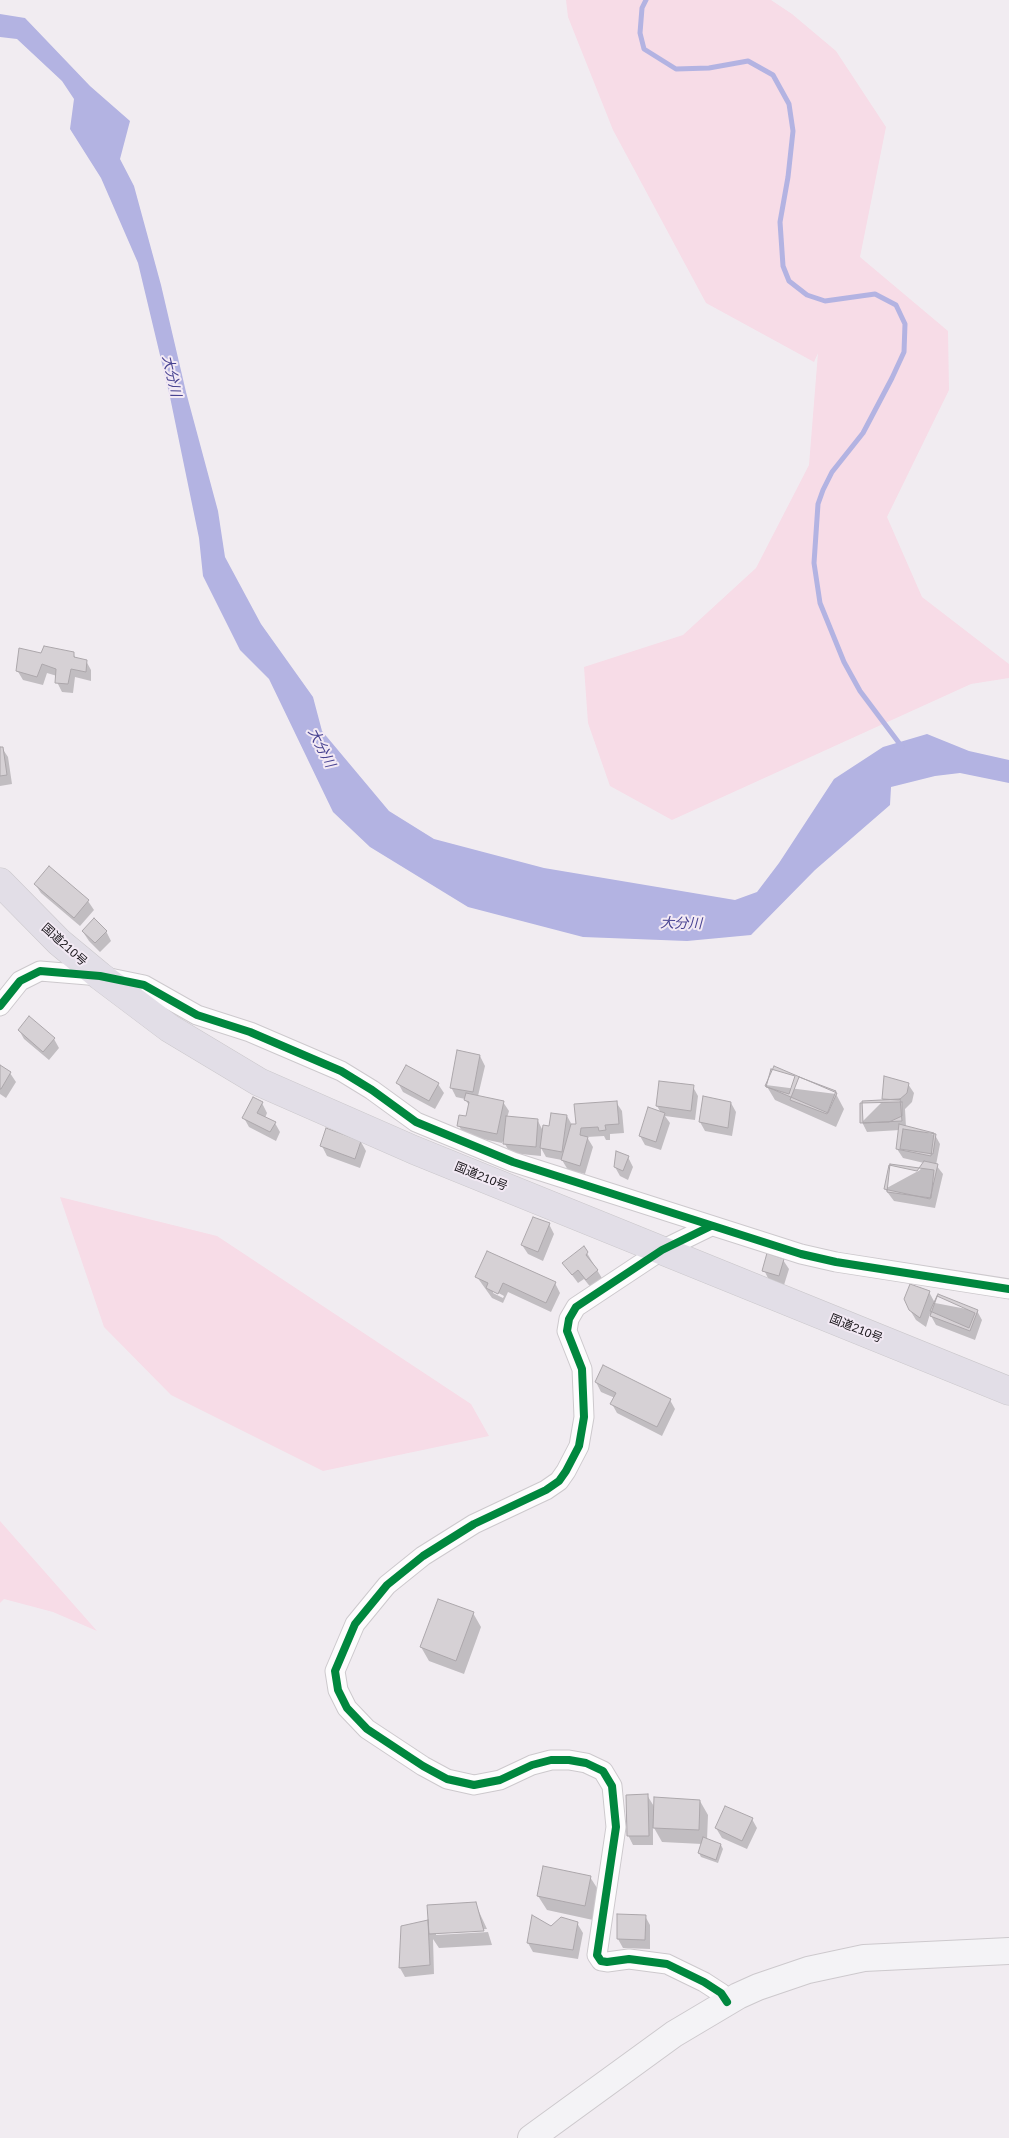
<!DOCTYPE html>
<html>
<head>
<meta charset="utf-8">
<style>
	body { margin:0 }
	canvas { display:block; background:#f1ecf1 }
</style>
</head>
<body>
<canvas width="1009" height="2138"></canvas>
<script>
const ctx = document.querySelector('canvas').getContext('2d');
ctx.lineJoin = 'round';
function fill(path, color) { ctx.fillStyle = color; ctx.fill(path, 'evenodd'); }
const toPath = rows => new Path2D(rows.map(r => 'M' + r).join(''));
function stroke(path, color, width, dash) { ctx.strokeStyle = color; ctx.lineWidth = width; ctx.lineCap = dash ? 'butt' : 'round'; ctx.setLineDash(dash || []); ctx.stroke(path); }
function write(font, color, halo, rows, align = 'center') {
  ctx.font = font + ' Helvetica,"Noto Sans JP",sans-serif'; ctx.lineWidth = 4; ctx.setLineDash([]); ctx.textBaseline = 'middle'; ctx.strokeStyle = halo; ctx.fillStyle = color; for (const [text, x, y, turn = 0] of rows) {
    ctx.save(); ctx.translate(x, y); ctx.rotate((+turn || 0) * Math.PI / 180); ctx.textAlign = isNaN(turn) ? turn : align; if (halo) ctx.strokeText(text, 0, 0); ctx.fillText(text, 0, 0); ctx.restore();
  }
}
fill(toPath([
	[566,0,771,0,792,14,836,51,886,127,860,257,948,331,949,390,887,517,922,597,1009,664,1009,678,971,684,672,820,610,786,588,723,584,667,683,635,756,568,809,465,818,353,814,362,706,303,613,130,568,17],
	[60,1197,217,1236,471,1404,489,1436,323,1471,171,1395,104,1327],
	[0,1521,97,1631,53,1612,4,1599,0,1603]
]), '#f7dce7');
fill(toPath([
	[0,14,25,18,90,86,130,121,120,159,134,186,161,285,186,392,218,511,225,557,261,624,313,697,322,731,389,811,434,839,544,868,735,900,757,892,779,863,834,779,883,747,927,734,969,751,1009,760,1009,783,960,773,935,776,891,787,890,805,815,870,751,935,687,941,583,937,468,907,370,847,333,812,269,679,240,650,203,576,199,538,170,397,138,263,101,178,70,129,74,99,62,81,17,39,0,37]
]), '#b3b3e2');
fill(toPath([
	[73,653,76,659,86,661,91,670,91,681,75,677,73,693,62,692,57,682,57,676,47,673,43,685,23,680,17,670,41,654],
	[0,748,2,748,8,757,12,784,0,786],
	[49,868,88,901,94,910,80,926,41,893,35,884],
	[106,931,111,941,100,952,89,941,83,932],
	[19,1030,54,1039,59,1048,49,1060,24,1039],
	[480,1056,485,1066,478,1096,503,1102,509,1111,507,1118,538,1121,543,1131,567,1116,572,1125,577,1125,616,1102,622,1111,624,1133,610,1134,610,1140,606,1140,604,1136,587,1137,593,1147,585,1174,568,1170,562,1160,546,1157,541,1148,541,1156,510,1153,505,1144,505,1137,502,1143,464,1135,459,1126,467,1118,470,1107,465,1099,456,1097,451,1087],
	[0,1067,10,1073,16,1082,6,1098,0,1094],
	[885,1078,908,1084,914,1093,912,1102,905,1109,906,1127,935,1135,940,1144,936,1165,943,1174,935,1208,894,1201,885,1189,920,1170,924,1163,903,1158,897,1149,900,1130,867,1132,862,1122,883,1101],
	[398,1083,438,1084,444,1093,435,1109,403,1092],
	[766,1085,836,1094,844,1109,836,1127,775,1100],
	[693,1087,698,1096,695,1120,665,1116,670,1123,661,1150,645,1145,640,1136,661,1113,657,1106],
	[262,1103,267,1113,265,1118,275,1123,280,1132,276,1141,249,1127,244,1118],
	[731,1103,736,1112,732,1136,705,1131,700,1122],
	[361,1142,366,1151,360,1168,327,1156,322,1146],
	[628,1157,633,1167,628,1180,620,1176,615,1167],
	[549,1224,554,1234,543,1261,528,1254,522,1245],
	[587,1253,603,1280,592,1289,584,1279,578,1283,563,1263],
	[783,1260,789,1269,784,1285,769,1280,764,1270],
	[477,1277,555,1283,560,1293,551,1312,508,1292,503,1303,492,1298],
	[493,1290,504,1296,503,1298,493,1293],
	[929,1292,935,1303,977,1311,982,1320,975,1340,936,1325,930,1314,926,1327,916,1320,910,1310],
	[596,1382,670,1400,675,1409,662,1436,617,1413,612,1404,615,1398,601,1392],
	[473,1613,481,1627,464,1674,429,1661,421,1647],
	[647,1795,655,1808,700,1801,708,1815,707,1840,721,1845,723,1849,718,1863,701,1857,699,1853,702,1844,662,1842,653,1826,653,1845,633,1845,628,1835],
	[752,1819,757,1828,747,1849,722,1838,716,1828],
	[590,1877,599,1891,593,1920,547,1910,538,1896],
	[475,1903,487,1929,436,1932,436,1935,488,1932,492,1945,439,1948,433,1939,434,1974,405,1977,400,1968,428,1921,430,1925],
	[645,1916,650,1925,650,1949,623,1948,618,1939],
	[577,1923,583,1933,578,1959,533,1952,528,1943,551,1928]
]), '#0003');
stroke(toPath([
	[646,0,642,8,640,33,644,49,676,69,709,68,748,61,773,75,789,104,793,131,788,177,780,222,783,266,789,281,807,295,825,301,875,294,896,305,905,324,904,352,892,378,863,433,832,472,823,490,818,504,814,563,820,603,844,662,860,691,902,747]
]), '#b3b3e2', 5);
const building = toPath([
	[44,646,74,652,74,657,87,660,86,672,71,669,68,684,55,683,56,669,42,664,37,677,16,671,19,648,41,653,44,646],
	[0,747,3,747,7,775,0,776,0,747],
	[49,866,89,900,74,918,34,884,49,866],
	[94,918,107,931,95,943,82,931,94,918],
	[29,1016,55,1038,43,1052,18,1030,29,1016],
	[457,1050,480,1055,473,1092,450,1088,457,1050],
	[0,1065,11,1072,1,1089,0,1089,0,1065],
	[406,1065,439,1083,429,1101,396,1083,406,1065],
	[774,1066,837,1093,828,1113,765,1086,774,1066],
	[771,1069,795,1076,789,1094,766,1087,771,1069],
	[884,1076,909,1083,907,1093,899,1100,882,1099,884,1076],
	[799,1077,836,1091,827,1114,790,1100,799,1077],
	[659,1081,694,1085,691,1111,656,1106,659,1081],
	[466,1093,504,1101,497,1134,457,1126,459,1115,466,1116,469,1102,464,1100,466,1093],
	[703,1096,731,1102,728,1128,699,1122,703,1096],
	[253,1097,263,1102,257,1113,276,1122,270,1132,242,1118,253,1097],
	[900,1099,902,1121,863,1123,862,1101,900,1099],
	[617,1101,619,1124,605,1125,606,1130,599,1131,598,1127,581,1128,580,1135,588,1137,580,1166,561,1160,571,1124,576,1124,574,1104,617,1101],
	[902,1102,902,1116,889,1122,860,1123,860,1103,902,1102],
	[648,1107,665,1113,656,1142,639,1136,648,1107],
	[551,1113,567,1115,562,1152,540,1148,543,1125,549,1126,551,1113],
	[506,1116,538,1119,536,1147,503,1144,506,1116],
	[899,1124,934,1133,931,1156,896,1149,899,1124],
	[326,1128,361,1141,355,1159,320,1146,326,1128],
	[903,1129,936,1134,933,1154,900,1149,903,1129],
	[616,1151,629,1156,623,1171,614,1167,616,1151],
	[924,1161,938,1164,930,1199,884,1189,889,1165,917,1171,924,1161],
	[890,1164,934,1170,931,1198,887,1192,890,1164],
	[533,1217,550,1223,538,1252,521,1245,533,1217],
	[584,1246,588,1252,586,1255,598,1270,586,1280,578,1270,572,1275,562,1263,584,1246],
	[487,1251,556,1282,546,1303,503,1283,498,1294,486,1288,488,1283,475,1277,487,1251],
	[767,1253,784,1259,779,1276,762,1271,767,1253],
	[910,1284,930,1291,920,1318,909,1310,904,1299,910,1284],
	[938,1294,978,1310,970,1331,930,1316,938,1294],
	[937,1296,975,1313,969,1328,930,1311,937,1296],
	[603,1365,671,1399,657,1427,610,1404,616,1393,595,1382,603,1365],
	[438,1599,474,1612,456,1661,420,1647,438,1599],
	[648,1794,649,1836,627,1836,626,1795,648,1794],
	[654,1797,700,1800,699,1830,653,1828,654,1797],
	[725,1806,753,1818,742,1841,715,1828,725,1806],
	[703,1837,721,1844,716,1860,698,1853,703,1837],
	[543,1866,591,1876,585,1906,537,1896,543,1866],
	[476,1902,484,1931,429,1934,427,1905,476,1902],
	[617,1914,646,1915,645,1940,617,1939,617,1914],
	[532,1915,551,1926,561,1917,578,1922,573,1950,527,1943,532,1915],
	[428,1920,430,1965,399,1968,401,1926,428,1920]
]);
fill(building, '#d6d1d5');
stroke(building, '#aca7ab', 1);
const street = toPath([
	[0,1006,20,981,40,971,100,976,144,985,197,1015,250,1032,341,1071,372,1090,416,1122,513,1162,801,1254,836,1262,1009,1289],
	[711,1226,662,1250,576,1307,569,1319,567,1331,582,1369,584,1417,579,1446,566,1471,559,1481,546,1490,474,1524,423,1556,387,1585,355,1624,335,1671,338,1690,347,1708,367,1729,423,1766,447,1779,474,1785,500,1780,532,1765,551,1760,569,1760,586,1763,603,1771,612,1786,616,1827,597,1955,601,1961,607,1962,629,1959,667,1964,704,1982,721,1993,727,2002]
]);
const secondary = toPath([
	[531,2138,674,2034,738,1996,758,1987,808,1970,864,1958,1009,1951]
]);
const highway = toPath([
	[0,882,59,942,100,976,169,1028,259,1082,414,1150,1009,1391]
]);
stroke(street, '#cdc9cd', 21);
stroke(secondary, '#cdc9cd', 28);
stroke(highway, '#cbc8cc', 29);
stroke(street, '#fdfcfd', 19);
stroke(secondary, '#f4f3f6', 26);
stroke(highway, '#e2dee7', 28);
stroke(toPath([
	[0,1006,20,981,40,971,100,976,144,985,197,1015,250,1032,341,1071,372,1090,416,1122,513,1162,801,1254,836,1262,1009,1289],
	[711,1226,662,1250,576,1307,569,1319,567,1331,582,1369,584,1417,579,1446,566,1471,559,1481,546,1490,474,1524,423,1556,387,1585,355,1624,335,1671,338,1690,347,1708,367,1729,423,1766,447,1779,474,1785,500,1780,532,1765,551,1760,569,1760,586,1763,603,1771,612,1786,616,1827,597,1955,601,1961,607,1962,629,1959,667,1964,704,1982,721,1993,727,2002]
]), '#00873e', 8);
write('12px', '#151216', '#f2e9f4', [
	["国道210号",64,945,42],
	["国道210号",481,1177,22],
	["国道210号",856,1329,22]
]);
write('italic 14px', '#484391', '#f2e9f4', [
	["大分川",171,376,77],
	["大分川",321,748,63],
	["大分川",681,924,1]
]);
</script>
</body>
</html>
